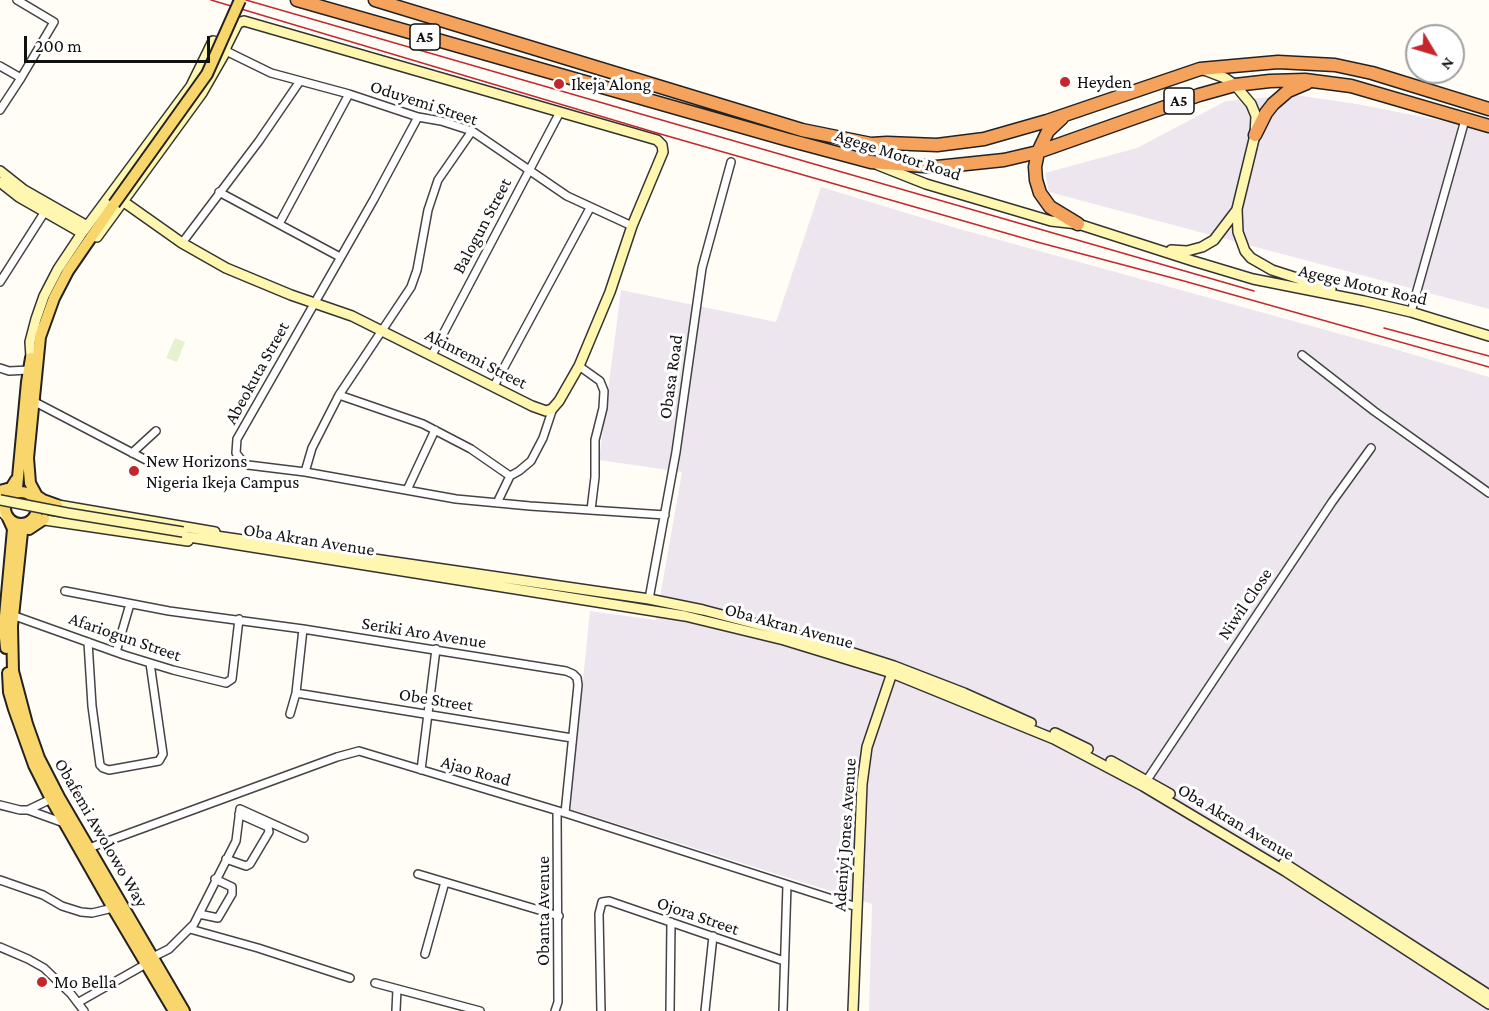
<!DOCTYPE html>
<html>
<head>
<meta charset="utf-8">
<style>
	body { margin:0 }
	#map { position:relative; width:1489px; height:1011px; overflow:hidden; background:#fffdf5; font-family:"Crimson Pro",serif }
	canvas { display:block }
	.north { position:absolute; left:1405px; top:24px; width:60px; height:60px; box-sizing:border-box; background:#fff; border:2px solid #a0a0a0; border-radius:50%; rotate:128deg; font-size:16px; font-weight:700; line-height:24px; text-align:center; color:#111 }
	.north::after { content:''; display:block; margin:auto; width:21px; height:27px; background:#c4262e; clip-path:polygon(50% 0,100% 100%,50% 72%,0 100%) }
	.scale { position:absolute; left:24px; top:36px; width:186px; height:27px; box-sizing:border-box; border:3px solid #111; border-top:0; padding-left:8px; font-size:18px; line-height:21px; white-space:nowrap; color:#111; -webkit-text-stroke:4px #fff; paint-order:stroke }
</style>
</head>
<body>
<div id="map">
<canvas width="1489" height="1011"></canvas>
<div class="north">N</div>
<div class="scale">200 m</div>
</div>
<script>
const ctx = document.querySelector('canvas').getContext('2d');
ctx.lineJoin = 'round';
function fill(path, color) { ctx.fillStyle = color; ctx.fill(path, 'evenodd'); }
const toPath = rows => new Path2D(rows.map(r => 'M' + r).join(''));
function stroke(path, color, width, dash) { ctx.strokeStyle = color; ctx.lineWidth = width; ctx.lineCap = dash ? 'butt' : 'round'; ctx.setLineDash(dash || []); ctx.stroke(path); }
function write(font, color, halo, rows, align = 'center') {
  ctx.font = font + ' "Crimson Pro",serif'; ctx.lineWidth = 6; ctx.setLineDash([]); ctx.textBaseline = 'middle'; ctx.strokeStyle = halo; ctx.fillStyle = color; for (const [text, x, y, turn = 0] of rows) {
    ctx.save(); ctx.translate(x, y); ctx.rotate((+turn || 0) * Math.PI / 180); ctx.textAlign = isNaN(turn) ? turn : align; if (halo) ctx.strokeText(text, 0, 0); ctx.fillText(text, 0, 0); ctx.restore();
  }
}
fill(toPath([
	[1295,95,1357,104,1489,130,1489,309,1049,192,1045,173,1137,148,1226,101],
	[821,187,956,228,1391,348,1489,377,1489,1011,869,1011,872,904,570,809,590,611,656,620,682,472,599,460,621,290,776,322]
]), '#eee6ef');
fill(toPath([
	[175,338,185,342,177,362,166,358]
]), '#e6f2cf');
const street = toPath([
	[226,51,271,73,349,94,418,117,441,121,472,131,567,196,632,226],
	[0,66,21,78],
	[0,110,21,78,54,22,17,0],
	[418,117,374,199,237,439,236,453,243,462,248,465,305,472,456,499,530,506,665,515],
	[219,192,340,257],
	[279,224,349,94],
	[182,243,259,141,300,81],
	[0,282,44,213],
	[1411,312,1465,120],
	[432,355,560,112],
	[1302,355,1374,411,1489,493],
	[579,366,600,381,604,391,603,408,595,440,595,477,591,510],
	[0,368,9,371,29,370],
	[494,386,590,208],
	[339,395,423,424,471,449,510,476,497,503],
	[33,401,146,460],
	[132,453,156,431],
	[305,472,312,448,339,395,411,287,417,270,428,210,438,180,472,131],
	[510,476,519,471,531,461,543,438,553,408],
	[407,490,435,430],
	[65,591,169,611,303,629,566,671,573,674,577,678,578,685,565,813],
	[649,599,676,452,702,268,731,162],
	[12,615,124,655,173,670,226,683,232,679,239,619],
	[88,642,92,706,100,765,103,768,109,770,159,761,163,754,150,663],
	[116,652,130,604],
	[296,693,572,738],
	[290,714,296,693,303,629],
	[421,770,436,649],
	[1147,780,1332,502,1371,448],
	[0,805,20,810,28,810,51,799],
	[28,810,64,823],
	[89,848,337,757,359,751,565,813,857,907],
	[226,859,246,866,250,864,269,832,268,827,239,814],
	[418,874,559,916],
	[0,880,43,895,62,906,81,912,92,913,113,908],
	[199,914,218,918,232,894,232,887,215,879],
	[190,929,258,948,350,978],
	[0,947,28,959,44,968,71,994,84,1011],
	[425,954,445,882],
	[153,957,169,949,194,924,236,841,240,809,304,838],
	[375,983,480,1011],
	[79,1002,146,964],
	[396,1011,397,989],
	[555,1011,558,1002,557,811],
	[601,1011,599,914,602,902,609,901,784,961],
	[670,1011,671,922],
	[705,1011,713,936],
	[783,1011,787,885]
]);
const secondary = toPath([
	[1204,70,1225,78,1235,85,1251,104,1256,116,1255,135,1237,209,1238,232,1245,251,1251,258,1272,270,1331,289],
	[878,165,926,184,1051,221,1078,224,1193,261,1253,279,1364,301,1411,312,1489,336],
	[0,171,24,190,87,226],
	[0,182,19,197,82,233],
	[97,237,202,93,226,51,226,47,238,23,244,21,657,140,662,145,663,152,632,226,610,292,579,366,559,401,552,409,546,411,532,406,352,316,291,295,226,268,182,243,124,202],
	[1171,250,1187,251,1202,247,1214,240,1236,211],
	[31,357,30,342,36,319,44,296,58,269,82,233,191,86,213,41,222,43,226,47],
	[52,504,215,532],
	[0,510,8,518],
	[38,519,188,541],
	[209,535,649,599,703,610,787,632,894,666,964,693,1031,723],
	[183,536,685,616,784,640,892,673,1054,739,1143,786,1285,871,1489,1004],
	[1055,733,1088,749],
	[1111,761,1170,794],
	[1284,863,1489,995],
	[853,1011,862,784,867,747,894,667]
]);
const primary = toPath([
	[0,491,11,488,16,480],
	'5 508a16 16 0 1 1 32 0a16 16 0 1 1-32 0Z',
	[14,494,17,488,27,382,31,358],
	[57,505,43,500,37,496,30,483,28,458,40,337,54,298,68,271,114,204],
	[31,521,22,532,12,626,13,671,27,724,39,758,59,797,184,1011],
	[29,529,44,519],
	[6,648,4,627,13,529,8,518],
	[8,673,9,692,14,709,34,765,51,799,113,908,174,1011]
]);
const highway = toPath([
	[297,0,785,139,871,162,937,167,1004,160,1038,152,1199,95,1235,85,1270,81,1305,80,1351,86,1489,126],
	[375,0,802,130,871,144,887,143,937,145,984,139,1047,121,1200,69,1278,62,1335,65,1372,73,1489,109],
	[1062,118,1048,131,1038,152,1035,167,1036,180,1040,193,1050,207,1078,224],
	[1255,135,1266,113,1273,104,1288,91,1307,83]
]);
stroke(street, '#444', 10);
stroke(secondary, '#333', 12);
stroke(primary, '#222', 14);
stroke(highway, '#222', 15);
stroke(street, '#fff', 7);
stroke(secondary, '#fff6b0', 9);
stroke(primary, '#f9d66b', 10);
stroke(highway, '#f5a25d', 12);
stroke(toPath([
	[211,0,657,133,1037,242,1184,281,1489,367],
	[246,0,1254,291],
	[1384,328,1489,356]
]), '#c4262e', 1.5);
const secondaryBridge = toPath([
	[0,500,67,513,183,532]
]);
const primaryBridge = toPath([
	[114,204,207,74,240,0]
]);
stroke(secondaryBridge, '#333', 12, []);
stroke(primaryBridge, '#222', 14, []);
stroke(secondaryBridge, '#fff6b0', 9);
stroke(primaryBridge, '#f9d66b', 10);
for (const [x, y, r, color] of [
	[1065,82,6,"#c4262e"],
	[559,84,6,"#c4262e"],
	[134,471,6,"#c4262e"],
	[42,982,6,"#c4262e"]
]) { const dot = new Path2D(); dot.arc(x, y, r, 0, 2 * Math.PI); ctx.fillStyle = color; ctx.fill(dot); stroke(dot, '#fff', 2); }
for (const [x, y, w] of [
	[425,37,30],
	[1179,101,30]
]) { const box = new Path2D(); box.roundRect(x - w / 2, y - 13, w, 26, 4.5); ctx.fillStyle = '#fff'; ctx.fill(box); stroke(box, '#111', 1.5); }
write('bold 16px', '#111', null, [
	["A5",425,37],
	["A5",1179,101]
]);
write('18px', '#111', '#fff', [
	["Heyden",1077,82],
	["Ikeja Along",571,84],
	["New Horizons",146,461],
	["Nigeria Ikeja Campus",146,482],
	["Mo Bella",54,982]
], 'left');
write('18px', '#111', '#fff', [
	["Oduyemi Street",424,103,18],
	["Agege Motor Road",898,155,18],
	["Balogun Street",482,226,-62],
	["Agege Motor Road",1363,285,13],
	["Akinremi Street",476,359,27],
	["Abeokuta Street",257,373,-61],
	["Obasa Road",671,377,-82],
	["Oba Akran Avenue",309,540,9],
	["Niwil Close",1245,604,-56],
	["Oba Akran Avenue",789,626,15],
	["Seriki Aro Avenue",424,633,9],
	["Afariogun Street",125,637,19],
	["Obe Street",436,700,9],
	["Ajao Road",476,771,16],
	["Oba Akran Avenue",1236,822,31],
	["Obafemi Awolowo Way",101,833,60],
	["Adeniyi Jones Avenue",845,835,-86],
	["Obanta Avenue",543,911,-90],
	["Ojora Street",698,916,19]
]);
</script>
</body>
</html>
